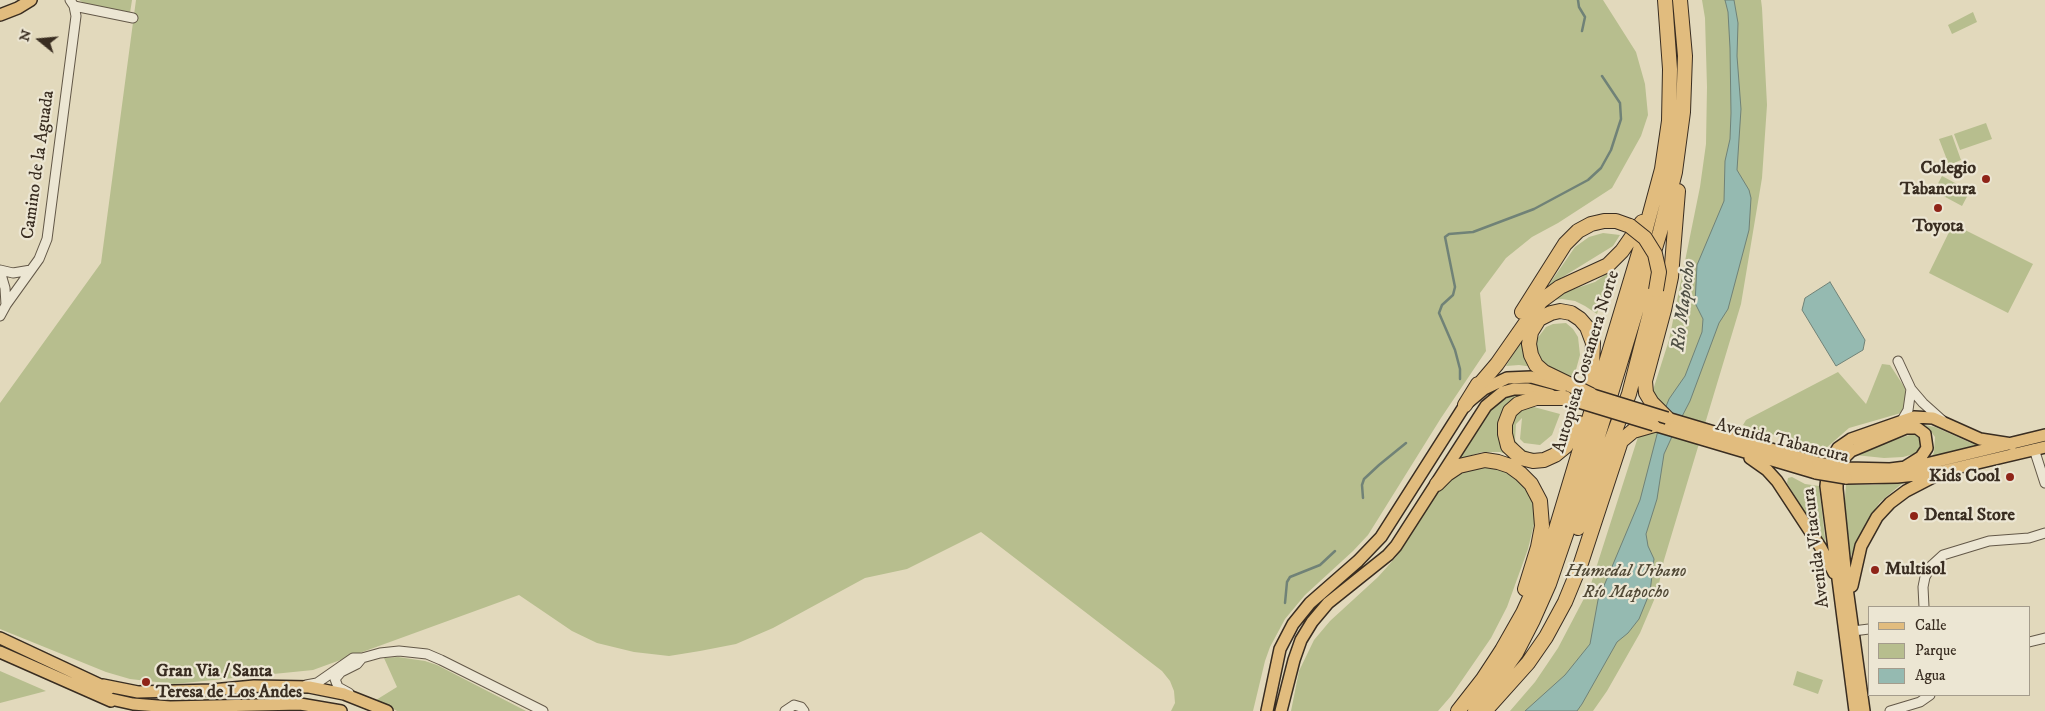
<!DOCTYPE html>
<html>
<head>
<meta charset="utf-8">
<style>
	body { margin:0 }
	#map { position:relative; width:2045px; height:711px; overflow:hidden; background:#e2d9bc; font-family:"IM FELL DW Pica",serif }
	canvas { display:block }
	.legend { position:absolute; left:1868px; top:606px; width:162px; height:90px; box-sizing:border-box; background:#ece6d3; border:1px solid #a49c8c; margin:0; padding:6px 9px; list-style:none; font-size:15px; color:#392d21 }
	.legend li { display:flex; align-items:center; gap:10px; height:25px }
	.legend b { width:25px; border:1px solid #a49c8c }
	.north { position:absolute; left:15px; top:15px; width:50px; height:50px; -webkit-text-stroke:4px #ece6d3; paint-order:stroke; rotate:287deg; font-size:14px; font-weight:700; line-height:20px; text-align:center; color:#392d21 }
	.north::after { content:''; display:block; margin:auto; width:18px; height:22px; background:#392d21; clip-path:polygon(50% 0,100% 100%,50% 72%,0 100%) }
</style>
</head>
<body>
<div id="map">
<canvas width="2045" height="711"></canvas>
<ul class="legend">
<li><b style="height:6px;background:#e1bc7e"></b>Calle</li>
<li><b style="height:14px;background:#b7be8e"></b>Parque</li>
<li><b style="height:14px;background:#95bab1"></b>Agua</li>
</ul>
<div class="north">N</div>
</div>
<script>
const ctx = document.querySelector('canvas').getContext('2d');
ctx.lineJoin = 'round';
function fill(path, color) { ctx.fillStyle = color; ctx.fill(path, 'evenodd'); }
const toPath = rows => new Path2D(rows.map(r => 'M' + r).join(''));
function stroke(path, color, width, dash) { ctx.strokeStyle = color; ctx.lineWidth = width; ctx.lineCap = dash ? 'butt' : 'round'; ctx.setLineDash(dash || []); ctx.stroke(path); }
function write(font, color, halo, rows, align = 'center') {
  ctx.font = font + ' "IM FELL DW Pica",serif'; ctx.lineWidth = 4.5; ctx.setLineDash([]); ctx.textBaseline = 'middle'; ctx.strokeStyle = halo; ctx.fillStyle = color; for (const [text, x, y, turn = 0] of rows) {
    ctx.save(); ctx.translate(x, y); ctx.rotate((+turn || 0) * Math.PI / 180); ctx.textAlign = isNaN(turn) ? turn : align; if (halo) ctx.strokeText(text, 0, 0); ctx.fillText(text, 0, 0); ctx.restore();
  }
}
fill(toPath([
	[79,0,132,0,130,13,84,3],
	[136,0,1603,0,1636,52,1645,84,1648,115,1641,136,1612,188,1558,223,1532,237,1506,258,1480,293,1486,351,1441,418,1368,535,1353,551,1305,595,1285,619,1270,647,1265,661,1253,711,1171,711,1175,703,1174,691,1170,681,1162,671,981,532,907,569,865,578,773,628,736,644,700,651,669,656,634,652,597,643,572,631,519,595,313,670,174,684,130,679,106,672,0,629,0,403,101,263],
	[1702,0,1761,0,1762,8,1767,105,1762,178,1741,304,1664,560,1657,593,1640,633,1607,691,1593,711,1510,711,1535,682,1558,648,1590,587,1669,340,1700,187,1706,144,1707,87,1705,18],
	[1973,12,1977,22,1952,34,1948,25],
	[1986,123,1992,139,1960,150,1954,134],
	[1952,135,1961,160,1949,165,1939,139],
	[1942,176,1970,191,1962,206,1934,191],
	[1953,224,2033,264,2008,313,1929,273],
	[1603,233,1620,235,1613,246,1548,286,1575,247,1589,237],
	[1615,268,1609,283,1605,288,1597,314,1585,306,1575,301,1562,299,1552,300,1556,295,1595,282],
	[1566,323,1573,329,1578,337,1580,355,1574,377,1559,373,1545,366,1538,358,1533,344,1546,327,1553,324],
	[1521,342,1533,367,1519,365,1506,366],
	[1882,364,1890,365,1905,388,1906,403,1901,413,1849,428,1825,449,1806,445,1743,425,1746,420,1838,372,1866,404],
	[1518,395,1528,395,1509,406,1509,455,1500,452,1482,452,1456,460,1489,411,1497,403,1508,397],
	[1526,407,1534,407,1560,414,1552,435,1540,445,1524,443,1520,439,1522,418,1516,424,1515,440,1520,447,1529,452,1546,455,1526,454,1511,440,1510,428,1514,416,1520,410],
	[1920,424,1935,427,1971,443,1984,446,1930,460,1934,452,1935,437,1929,429],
	[1913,434,1920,438,1920,448,1914,454,1903,457,1884,458,1855,455,1866,449],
	[1480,464,1504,468,1525,485,1533,501,1535,514,1534,524,1528,549,1507,607,1491,638,1451,696,1438,711,1291,711,1299,671,1314,640,1330,621,1378,577,1396,557,1442,486,1457,472],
	[1792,477,1805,484,1819,486,1826,547,1787,483,1788,478],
	[1904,482,1880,502,1866,523,1849,560,1844,510,1846,485,1874,485],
	[398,657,425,661,437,665,526,711,397,711,376,700,397,687,384,658],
	[0,671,46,691,0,703],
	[1797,671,1823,680,1818,694,1793,685]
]), '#b7be8e');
const water = toPath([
	[1725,0,1734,0,1738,23,1737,56,1741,109,1737,170,1749,190,1751,198,1749,230,1728,309,1719,323,1690,401,1675,430,1664,454,1657,499,1646,534,1648,546,1654,559,1650,592,1639,619,1628,633,1617,642,1582,704,1577,711,1525,711,1565,675,1590,644,1598,600,1640,500,1661,419,1669,399,1685,376,1702,332,1703,319,1695,303,1697,265,1724,201,1725,161,1730,139,1731,113,1730,48,1728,12,1725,0],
	[1830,282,1865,340,1863,350,1836,366,1802,310,1805,298,1830,282]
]);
fill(water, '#95bab1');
stroke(water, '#708277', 1);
stroke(toPath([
	[1578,0,1579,7,1585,17,1582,31],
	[1460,379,1460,369,1455,350,1439,313,1442,305,1453,295,1455,287,1445,237,1449,234,1473,232,1534,209,1588,180,1601,168,1611,150,1621,119,1620,103,1602,76],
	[1363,498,1362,485,1364,479,1379,465,1406,443],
	[1285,603,1287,582,1290,577,1320,565,1335,551]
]), '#708277', 2.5);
const minor = toPath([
	[74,6,133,18],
	[0,270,13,273,31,270],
	[0,271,5,288,6,305],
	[0,316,6,305,39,259,47,239,76,16,74,6,70,0],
	[1898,361,1911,389,1923,403,1942,420],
	[1902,420,1908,410,1911,389],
	[2034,449,2045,483],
	[1924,607,1923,587,1925,577,1931,566,1943,555,1989,541,2029,538,2045,533],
	[1853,631,1869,629],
	[2029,642,2045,638],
	[306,685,317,683,353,658,362,658,380,653,399,651,427,654,441,660,543,711],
	[349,693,338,687,335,679,341,672,357,664,362,658],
	[785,711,794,705,801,707,804,711],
	[1890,711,1920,702,1930,695]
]);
const major = toPath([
	[0,15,18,8,31,0],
	[1667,418,1818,463],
	[1654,425,1816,473],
	[1750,458,1767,470,1777,481,1821,548,1834,573],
	[1847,468,1890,469,1922,465,2045,435],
	[1846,478,1897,477,1935,473,2045,447],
	[1852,586,1861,546,1877,517,1890,503,1906,491,1933,477],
	[0,638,109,689],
	[0,652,111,701],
	[103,685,138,692,212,690,254,686,309,687,344,694,387,711],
	[106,698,133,704,170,707,300,704,341,711],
	[1267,711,1280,649,1293,624,1310,603,1358,561,1381,537,1465,405,1484,389,1507,378,1531,377,1563,386],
	[1281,711,1294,660,1301,640,1312,622,1328,603,1388,555,1396,546,1486,406,1503,392,1514,389,1528,389,1551,395],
	[1855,711,1826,486,1828,468,1834,455,1838,448,1851,439,1914,417,1933,418,1980,439,2012,444],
	[1864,711,1847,588,1837,489,1837,477,1842,460,1851,451,1906,428,1917,428,1925,434,1927,448,1921,457,1905,467]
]);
const highway = toPath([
	[1522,312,1565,244,1578,231,1591,224,1604,221,1616,221,1630,226],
	[1577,388,1544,372,1536,365,1531,355,1529,344,1531,332,1539,319,1551,313,1560,311,1571,313,1580,319,1587,327,1593,343,1591,386],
	[1474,391,1497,364,1541,301,1560,287,1608,265,1622,251,1642,222],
	[1565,398,1536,398,1518,404,1510,411,1505,424,1505,434,1508,446,1521,458,1533,461,1544,460,1555,455,1566,446,1579,423],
	[1465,405,1478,384],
	[1667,418,1652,403,1646,393,1645,381,1664,310,1671,277,1678,191],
	[1437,484,1447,474,1459,466,1485,460,1498,462,1510,466,1521,474,1531,484,1540,501,1542,526,1538,547,1525,589],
	[1578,528,1629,394,1656,290],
	[1458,711,1483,679,1502,650,1523,613,1541,573,1556,529,1642,243,1662,169,1669,121,1670,69,1665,0],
	[1475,711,1516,653,1533,620,1549,584,1585,479,1660,232,1675,172,1683,112,1685,56,1680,0],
	[1485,711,1528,663,1546,637,1565,602,1581,563,1621,441,1633,431,1654,425]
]);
stroke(minor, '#635848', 11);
stroke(major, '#392d21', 14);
stroke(highway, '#392d21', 16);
stroke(minor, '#ece6d3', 9);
stroke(major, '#e1bc7e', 11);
stroke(highway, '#e1bc7e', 14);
const majorBridge = toPath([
	[1583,392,1667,418],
	[1572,400,1654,425],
	[1818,463,1847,468],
	[1816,473,1846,478]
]);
const highwayBridge = toPath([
	[1630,226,1645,238,1655,254,1659,272,1656,290],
	[1577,388,1591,395]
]);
stroke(majorBridge, '#392d21', 14, []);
stroke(highwayBridge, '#392d21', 16, []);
stroke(majorBridge, '#e1bc7e', 11);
stroke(highwayBridge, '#e1bc7e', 14);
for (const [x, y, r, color] of [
	[1986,179,5,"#8f2418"],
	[1938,208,5,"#8f2418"],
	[2010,477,5,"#8f2418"],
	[1914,516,5,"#8f2418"],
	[1875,570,5,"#8f2418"],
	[146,682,5,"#8f2418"]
]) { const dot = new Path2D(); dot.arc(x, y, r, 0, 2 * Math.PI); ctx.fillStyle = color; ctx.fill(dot); stroke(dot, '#ece6d3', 2); }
write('18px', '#392d21', '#ece6d3', [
	["Camino de la Aguada",39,165,-82],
	["Autopista Costanera Norte",1587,362,-73],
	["Avenida Tabancura",1782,442,14],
	["Avenida Vitacura",1817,548,-97]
]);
write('bold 18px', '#392d21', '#ece6d3', [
	["Colegio",1976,169,"right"],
	["Tabancura",1976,190,"right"],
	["Toyota",1938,227,"center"],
	["Kids Cool",2000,477,"right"],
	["Dental Store",1924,516],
	["Multisol",1885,570],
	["Gran Via / Santa",156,672],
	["Teresa de Los Andes",156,693]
], 'left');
write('italic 18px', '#524a37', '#ece6d3', [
	["Humedal Urbano",1626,572],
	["Río Mapocho",1626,593]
]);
write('italic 19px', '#505045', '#ece6d3', [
	["Río Mapocho",1685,306,-83]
]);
</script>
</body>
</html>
